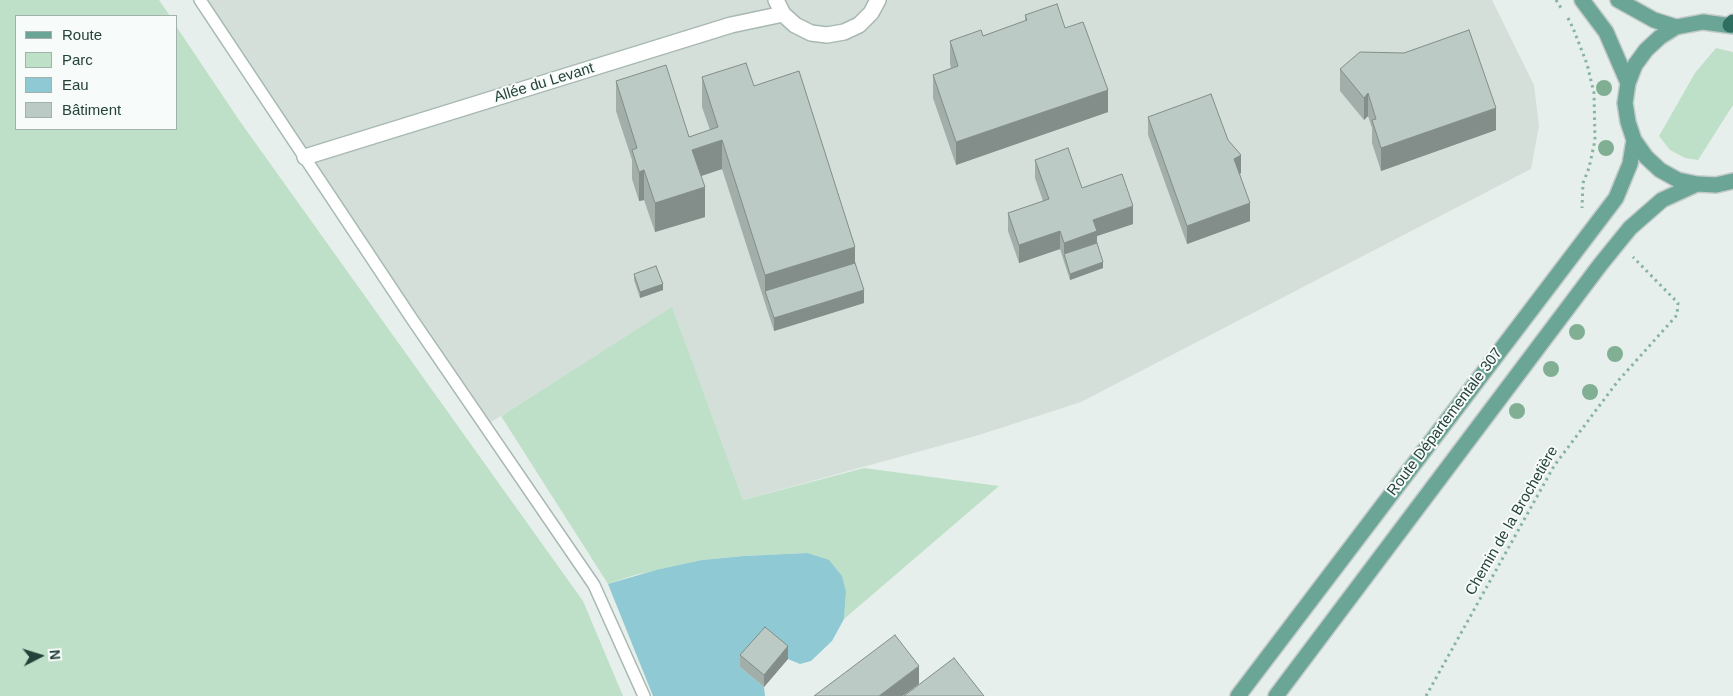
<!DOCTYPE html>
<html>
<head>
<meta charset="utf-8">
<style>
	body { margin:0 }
	#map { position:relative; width:1733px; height:696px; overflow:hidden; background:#e6efeb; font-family:Helvetica,sans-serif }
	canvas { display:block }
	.legend { position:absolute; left:15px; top:15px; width:162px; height:115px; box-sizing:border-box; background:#f7fbf9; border:1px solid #a3b1ad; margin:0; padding:6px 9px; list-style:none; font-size:15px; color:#24423a }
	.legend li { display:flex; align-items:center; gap:10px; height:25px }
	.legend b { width:25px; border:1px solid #a3b1ad }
	.north { position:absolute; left:15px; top:631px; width:50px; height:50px; -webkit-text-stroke:4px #f7fbf9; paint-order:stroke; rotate:85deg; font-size:14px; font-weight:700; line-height:20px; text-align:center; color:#24423a }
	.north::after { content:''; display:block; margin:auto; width:18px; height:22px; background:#24423a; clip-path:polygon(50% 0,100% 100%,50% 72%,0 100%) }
</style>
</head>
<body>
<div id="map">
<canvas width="1733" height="696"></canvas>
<ul class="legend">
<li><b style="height:6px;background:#6aa596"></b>Route</li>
<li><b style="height:14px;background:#bfe0c8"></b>Parc</li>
<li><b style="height:14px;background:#8ec9d4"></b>Eau</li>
<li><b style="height:14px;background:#bbcac4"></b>Bâtiment</li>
</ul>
<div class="north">N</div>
</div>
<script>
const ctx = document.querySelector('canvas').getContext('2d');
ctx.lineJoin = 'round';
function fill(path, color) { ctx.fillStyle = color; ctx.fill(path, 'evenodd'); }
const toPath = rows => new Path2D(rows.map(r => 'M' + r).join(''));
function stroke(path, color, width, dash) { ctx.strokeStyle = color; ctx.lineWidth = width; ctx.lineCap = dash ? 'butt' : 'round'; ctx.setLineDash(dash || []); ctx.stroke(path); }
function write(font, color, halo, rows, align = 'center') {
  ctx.font = font + ' Helvetica,sans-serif'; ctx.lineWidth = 4; ctx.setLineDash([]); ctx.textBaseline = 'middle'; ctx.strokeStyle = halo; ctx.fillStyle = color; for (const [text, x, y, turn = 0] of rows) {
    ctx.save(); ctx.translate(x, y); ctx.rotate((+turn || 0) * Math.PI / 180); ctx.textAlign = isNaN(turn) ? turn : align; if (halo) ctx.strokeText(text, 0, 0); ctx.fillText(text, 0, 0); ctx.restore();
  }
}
fill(toPath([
	[205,0,1492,0,1534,85,1539,126,1531,169,1081,402,979,435,743,500,672,308,480,429]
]), '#d4dfda');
fill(toPath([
	[0,0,159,0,170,16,16,16,16,129,176,129,176,26,239,120,583,601,623,696,0,696],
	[1716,48,1733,52,1733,105,1698,160,1685,158,1670,150,1659,136,1695,73],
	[672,307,743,500,864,468,999,486,844,619,846,592,807,553,744,556,702,560,635,575,608,584,501,416]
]), '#bfe0c8');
fill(toPath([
	[807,553,829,560,842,576,846,592,844,619,832,641,811,661,800,664,788,659,765,640,740,667,764,687,765,696,653,696,608,584,656,570,702,560,744,556]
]), '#8ec9d4');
const service = toPath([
	[200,0,412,319,594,585,644,696]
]);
const minor = toPath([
	[776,0,783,14,795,25,811,33,827,35,844,32,859,25,871,13,878,0],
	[305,157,731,25,783,14]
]);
const primary = toPath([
	[1582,0,1606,32,1628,83],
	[1618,0,1654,20,1676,27],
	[1733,26,1703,22,1676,27,1660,37,1646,50,1635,65,1628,83,1625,103,1628,122,1634,140,1646,157,1660,170,1678,180,1697,184,1716,185,1733,181],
	[1238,696,1616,198,1630,164,1634,140],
	[1276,696,1600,265,1630,228,1662,200,1697,184]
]);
const motorway = toPath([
	[1730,25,1733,22]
]);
stroke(service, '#a8b8b2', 14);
stroke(minor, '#a8b8b2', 18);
stroke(primary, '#c2cac8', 18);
stroke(motorway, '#c2cac8', 18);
stroke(toPath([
	[1556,0,1563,11],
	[1568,18,1573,28,1587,64,1594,93,1595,140,1589,168,1583,183,1582,208],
	[1426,696,1554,466,1618,381,1677,315,1678,303,1633,257]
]), '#86b3a5', 3, [2.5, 4]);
stroke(service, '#fff', 11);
stroke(minor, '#fff', 15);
stroke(primary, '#6aa596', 15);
stroke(motorway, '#2f6f62', 15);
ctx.fillStyle = '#80af93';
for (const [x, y] of [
	[1604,88],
	[1606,148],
	[1577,332],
	[1615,354],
	[1551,369],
	[1590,392],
	[1517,411]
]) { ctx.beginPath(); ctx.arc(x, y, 8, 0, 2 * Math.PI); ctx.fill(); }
fill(toPath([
	[1025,15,1065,28,1108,112,956,165,933,98,933,75,951,68,950,64,950,41,983,36,1025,21],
	[1340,69,1496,130,1381,171,1372,143,1372,128,1368,116,1364,120,1340,91],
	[702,77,754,86,855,263,864,303,774,331,722,169,701,176,705,217,655,232,644,200,639,201,632,179,632,160,616,111,616,81,689,137,710,130,702,107],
	[1148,117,1228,140,1241,173,1240,174,1250,221,1187,244,1148,135],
	[1035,160,1082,188,1133,224,1097,236,1097,243,1103,268,1070,280,1060,249,1019,263,1008,231,1008,213,1043,201,1035,178],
	[634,274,663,290,640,298,634,280],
	[740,655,788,659,764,687,740,667]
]), '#a1aea9');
fill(toPath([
	[1108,90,1108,112,956,165,956,142],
	[1368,93,1368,116,1364,120,1364,98],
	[1496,108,1496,130,1381,171,1381,148],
	[722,140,722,169,692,179,692,150],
	[1241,155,1241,173,1234,178,1234,159],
	[644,170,644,200,639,201,639,172],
	[705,187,705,217,655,232,655,203],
	[1250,203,1250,221,1187,244,1187,226],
	[1133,206,1133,224,1097,236,1097,249,1064,254,1064,243,1093,220],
	[1060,231,1060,249,1019,263,1019,245],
	[855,247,855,276,765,291,765,275],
	[1103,262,1103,268,1070,280,1070,274],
	[663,284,663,290,640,298,640,292],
	[864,290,864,303,774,331,774,318],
	[788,646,788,659,764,687,764,675],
	[919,666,919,684,903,696,879,696]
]), '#838d89');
const building = toPath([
	[1057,4,1065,28,1083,22,1108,90,956,142,933,75,958,66,950,41,981,30,983,36,1027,20,1025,15,1057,4],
	[1469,30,1496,108,1381,148,1372,120,1376,119,1368,93,1364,98,1340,69,1360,52,1404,53,1469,30],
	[746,63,754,86,799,71,855,247,765,275,722,140,692,150,705,187,655,203,644,170,639,172,632,150,637,148,616,81,666,65,689,137,718,127,702,77,746,63],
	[1211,94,1228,140,1241,155,1234,159,1250,203,1187,226,1148,117,1211,94],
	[1068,148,1082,188,1122,174,1133,206,1093,220,1097,231,1064,243,1060,231,1019,245,1008,213,1049,199,1035,160,1068,148],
	[1097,243,1103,262,1070,274,1064,254,1097,243],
	[855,263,864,290,774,318,765,291,855,263],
	[656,266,663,284,640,292,634,274,656,266],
	[765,627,788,646,764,675,740,655,765,627],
	[895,635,919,666,879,696,814,696,895,635],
	[954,658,984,696,904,696,954,658]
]);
fill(building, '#bbcac4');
stroke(building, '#838d89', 1);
write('15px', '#24423a', '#f7fbf9', [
	["Allée du Levant",544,83,-17],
	["Route Départementale 307",1445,422,-53],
	["Chemin de la Brochetière",1512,521,-60]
]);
</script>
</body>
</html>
